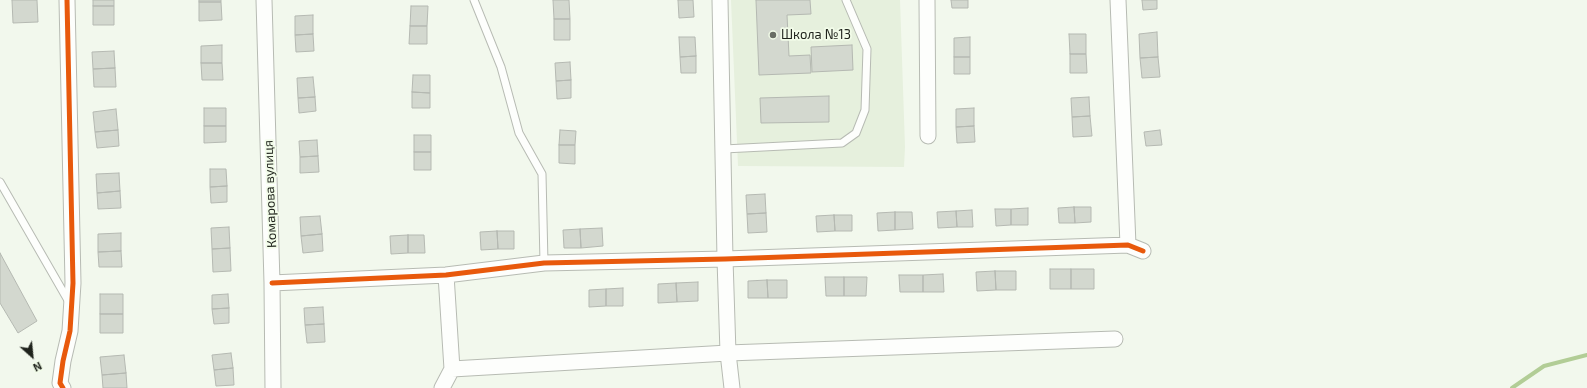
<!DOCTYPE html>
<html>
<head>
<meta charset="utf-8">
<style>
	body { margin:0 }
	#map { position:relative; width:1587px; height:388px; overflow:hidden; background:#f2f8ed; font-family:"Exo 2",sans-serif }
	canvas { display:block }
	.north { position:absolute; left:12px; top:336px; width:40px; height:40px; -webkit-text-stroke:3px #f2fce9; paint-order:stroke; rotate:153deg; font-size:11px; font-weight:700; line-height:16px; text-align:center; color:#1f231c }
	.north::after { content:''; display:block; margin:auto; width:14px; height:18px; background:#1f231c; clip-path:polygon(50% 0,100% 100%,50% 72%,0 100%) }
</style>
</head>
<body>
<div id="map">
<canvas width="1587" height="388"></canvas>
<div class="north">N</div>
</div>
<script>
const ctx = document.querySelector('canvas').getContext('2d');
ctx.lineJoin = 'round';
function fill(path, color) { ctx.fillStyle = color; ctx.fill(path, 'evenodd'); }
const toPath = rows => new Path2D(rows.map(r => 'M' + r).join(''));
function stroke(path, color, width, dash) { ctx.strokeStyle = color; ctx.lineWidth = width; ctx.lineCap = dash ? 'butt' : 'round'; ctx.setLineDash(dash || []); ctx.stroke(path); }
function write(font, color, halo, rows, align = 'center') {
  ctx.font = font + ' "Exo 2",sans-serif'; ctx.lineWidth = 3.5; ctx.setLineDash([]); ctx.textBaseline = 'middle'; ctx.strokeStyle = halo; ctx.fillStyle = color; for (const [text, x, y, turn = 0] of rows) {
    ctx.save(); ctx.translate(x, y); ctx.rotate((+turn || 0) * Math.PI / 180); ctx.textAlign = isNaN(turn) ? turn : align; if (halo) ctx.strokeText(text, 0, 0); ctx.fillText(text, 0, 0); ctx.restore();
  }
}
fill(toPath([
	[731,0,900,0,905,147,904,167,738,166]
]), '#e6f0dd');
stroke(toPath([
	[1512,388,1544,366,1587,355]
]), '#b2cd96', 4);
const building = toPath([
	[12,0,37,0,38,22,13,23,12,0],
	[93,0,114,0,114,6,93,6,93,0],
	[199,0,221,0,221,2,199,2,199,0],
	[553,0,569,0,570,19,554,19,553,0],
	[678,0,693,0,694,17,679,18,678,0],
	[756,0,810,0,811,14,787,15,789,56,810,55,811,73,759,75,756,0],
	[951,0,968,0,968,8,952,8,951,0],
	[1142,0,1157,0,1157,9,1143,10,1142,0],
	[199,2,221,2,222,20,199,21,199,2],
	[93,6,114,6,114,25,93,25,93,6],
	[411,6,428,6,427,26,410,26,411,6],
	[313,15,313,34,295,35,295,16,313,15],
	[554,19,570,19,570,40,554,40,554,19],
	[410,26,427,26,427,44,409,44,410,26],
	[1157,32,1158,57,1140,58,1139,34,1157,32],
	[313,34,314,51,296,52,295,35,313,34],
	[1069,34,1086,34,1086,54,1070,54,1069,34],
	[679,37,695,37,696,56,680,57,679,37],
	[970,37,970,57,954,57,954,38,970,37],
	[222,45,222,63,201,63,201,46,222,45],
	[852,45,853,70,812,72,811,47,852,45],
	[114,51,115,68,93,69,92,52,114,51],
	[1070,54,1086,54,1087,73,1070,73,1070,54],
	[696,56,696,73,681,73,680,57,696,56],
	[954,57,970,57,970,74,954,74,954,57],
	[1158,57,1160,77,1142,78,1140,58,1158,57],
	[570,62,571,80,556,81,555,63,570,62],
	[201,63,222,63,223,80,202,80,201,63],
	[115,68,116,87,94,87,93,69,115,68],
	[413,75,430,75,430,93,412,92,413,75],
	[313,77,315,97,298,98,297,78,313,77],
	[571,80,571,98,557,99,556,81,571,80],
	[412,92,430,93,430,108,412,108,412,92],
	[829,96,829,122,761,123,760,98,829,96],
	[315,97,316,111,299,113,298,98,315,97],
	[1089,97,1090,116,1072,117,1071,98,1089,97],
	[204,108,226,108,226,126,204,126,204,108],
	[974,108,974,126,956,127,956,109,974,108],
	[116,109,118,130,95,132,93,112,116,109],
	[1090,116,1092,136,1073,137,1072,117,1090,116],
	[204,126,226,126,226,142,204,143,204,126],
	[974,126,975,142,957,143,956,127,974,126],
	[118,130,119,146,97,148,95,132,118,130],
	[560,130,576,131,575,145,559,145,560,130],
	[1160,130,1162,145,1146,146,1144,132,1160,130],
	[414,135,431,135,431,152,414,152,414,135],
	[317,140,318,156,300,157,299,141,317,140],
	[559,145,575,145,575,164,559,163,559,145],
	[414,152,431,152,431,170,414,170,414,152],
	[318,156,319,172,300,173,300,157,318,156],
	[210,169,226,169,227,186,210,187,210,169],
	[119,173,120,191,97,193,96,174,119,173],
	[227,186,227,202,211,203,210,187,227,186],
	[120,191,121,208,98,209,97,193,120,191],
	[765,194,766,213,747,214,746,195,765,194],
	[1074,207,1075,223,1059,223,1058,208,1074,207],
	[1074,207,1091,207,1091,222,1075,223,1074,207],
	[1028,208,1028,225,1011,225,1011,209,1028,208],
	[995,209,1011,209,1011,225,996,226,995,209],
	[972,210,973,227,957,227,956,211,972,210],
	[956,211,957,227,938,228,937,212,956,211],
	[895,212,895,230,878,231,877,213,895,212],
	[895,212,912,212,913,229,895,230,895,212],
	[766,213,767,232,748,233,747,214,766,213],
	[834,215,835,231,817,232,816,216,834,215],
	[834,215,852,215,852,231,835,231,834,215],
	[320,216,322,234,301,236,300,217,320,216],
	[229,227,230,248,212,249,211,228,229,227],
	[602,228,603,246,581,248,580,229,602,228],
	[580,229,581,248,564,248,563,230,580,229],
	[497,231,498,249,481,250,480,232,497,231],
	[497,231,514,231,514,249,498,249,497,231],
	[121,233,121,251,98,252,98,234,121,233],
	[322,234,323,251,303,253,301,236,322,234],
	[408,235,408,253,391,254,390,236,408,235],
	[408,235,424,235,425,253,408,253,408,235],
	[230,248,231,271,213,272,212,249,230,248],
	[121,251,122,267,99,267,98,252,121,251],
	[0,253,37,321,18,333,0,303,0,253],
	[1050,269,1071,269,1071,289,1050,289,1050,269],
	[1071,269,1094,269,1094,289,1071,289,1071,269],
	[995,271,996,290,977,291,976,272,995,271],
	[995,271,1016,271,1016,290,996,290,995,271],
	[943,274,944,292,923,292,923,275,943,274],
	[899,275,923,275,923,292,900,292,899,275],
	[825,277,844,277,844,296,826,296,825,277],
	[844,277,867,277,866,296,844,296,844,277],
	[767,280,768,298,748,298,748,281,767,280],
	[767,280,787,280,787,298,768,298,767,280],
	[698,282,698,301,677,302,676,283,698,282],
	[676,283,677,302,658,303,658,284,676,283],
	[623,288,623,306,606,306,606,289,623,288],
	[606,289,606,306,589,307,589,290,606,289],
	[100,294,123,294,123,314,100,314,100,294],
	[228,294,229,308,212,309,212,295,228,294],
	[323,307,324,324,305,325,304,308,323,307],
	[229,308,229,323,214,324,212,309,229,308],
	[100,314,123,314,123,333,100,333,100,314],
	[324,324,325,342,307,343,305,325,324,324],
	[231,353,233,368,214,370,212,355,231,353],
	[124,355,126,373,102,375,100,357,124,355],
	[233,368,234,385,216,386,214,370,233,368],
	[126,373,127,388,103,388,102,375,126,373]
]);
fill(building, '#d3d8cf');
stroke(building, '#b5b9b2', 1);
const lane = toPath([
	[474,0,501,67,519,133,542,174,544,263],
	[724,149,842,143,856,133,865,110,867,49,846,0],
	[0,182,69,302]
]);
const street = toPath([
	[264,0,272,283,273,388],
	[720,0,725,259,728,353,732,388],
	[927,0,928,136],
	[1118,0,1128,245],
	[446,275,452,369],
	[272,283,446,275,544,263,725,259,1128,245,1143,251],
	[63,388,60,383,63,361,70,331,73,283,67,0],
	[442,388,452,369,728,353,1115,339]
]);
stroke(lane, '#b7bbb3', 9);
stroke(street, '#b7bbb3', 17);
stroke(lane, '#fdfefc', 7);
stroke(street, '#fdfefc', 15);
stroke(toPath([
	[272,283,446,275,544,263,725,259,1128,245,1143,251],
	[63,388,60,383,63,361,70,331,73,283,67,0]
]), '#e8590c', 5);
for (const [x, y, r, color] of [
	[773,35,4,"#696e65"]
]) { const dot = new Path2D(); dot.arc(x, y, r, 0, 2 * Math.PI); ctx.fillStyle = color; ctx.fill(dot); stroke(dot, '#f2fce9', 1.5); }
write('13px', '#1f231c', '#f2fce9', [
	["Школа №13",781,35]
], 'left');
write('13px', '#1f231c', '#f2fce9', [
	["Комарова вулиця",270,194,-92]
]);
</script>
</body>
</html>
